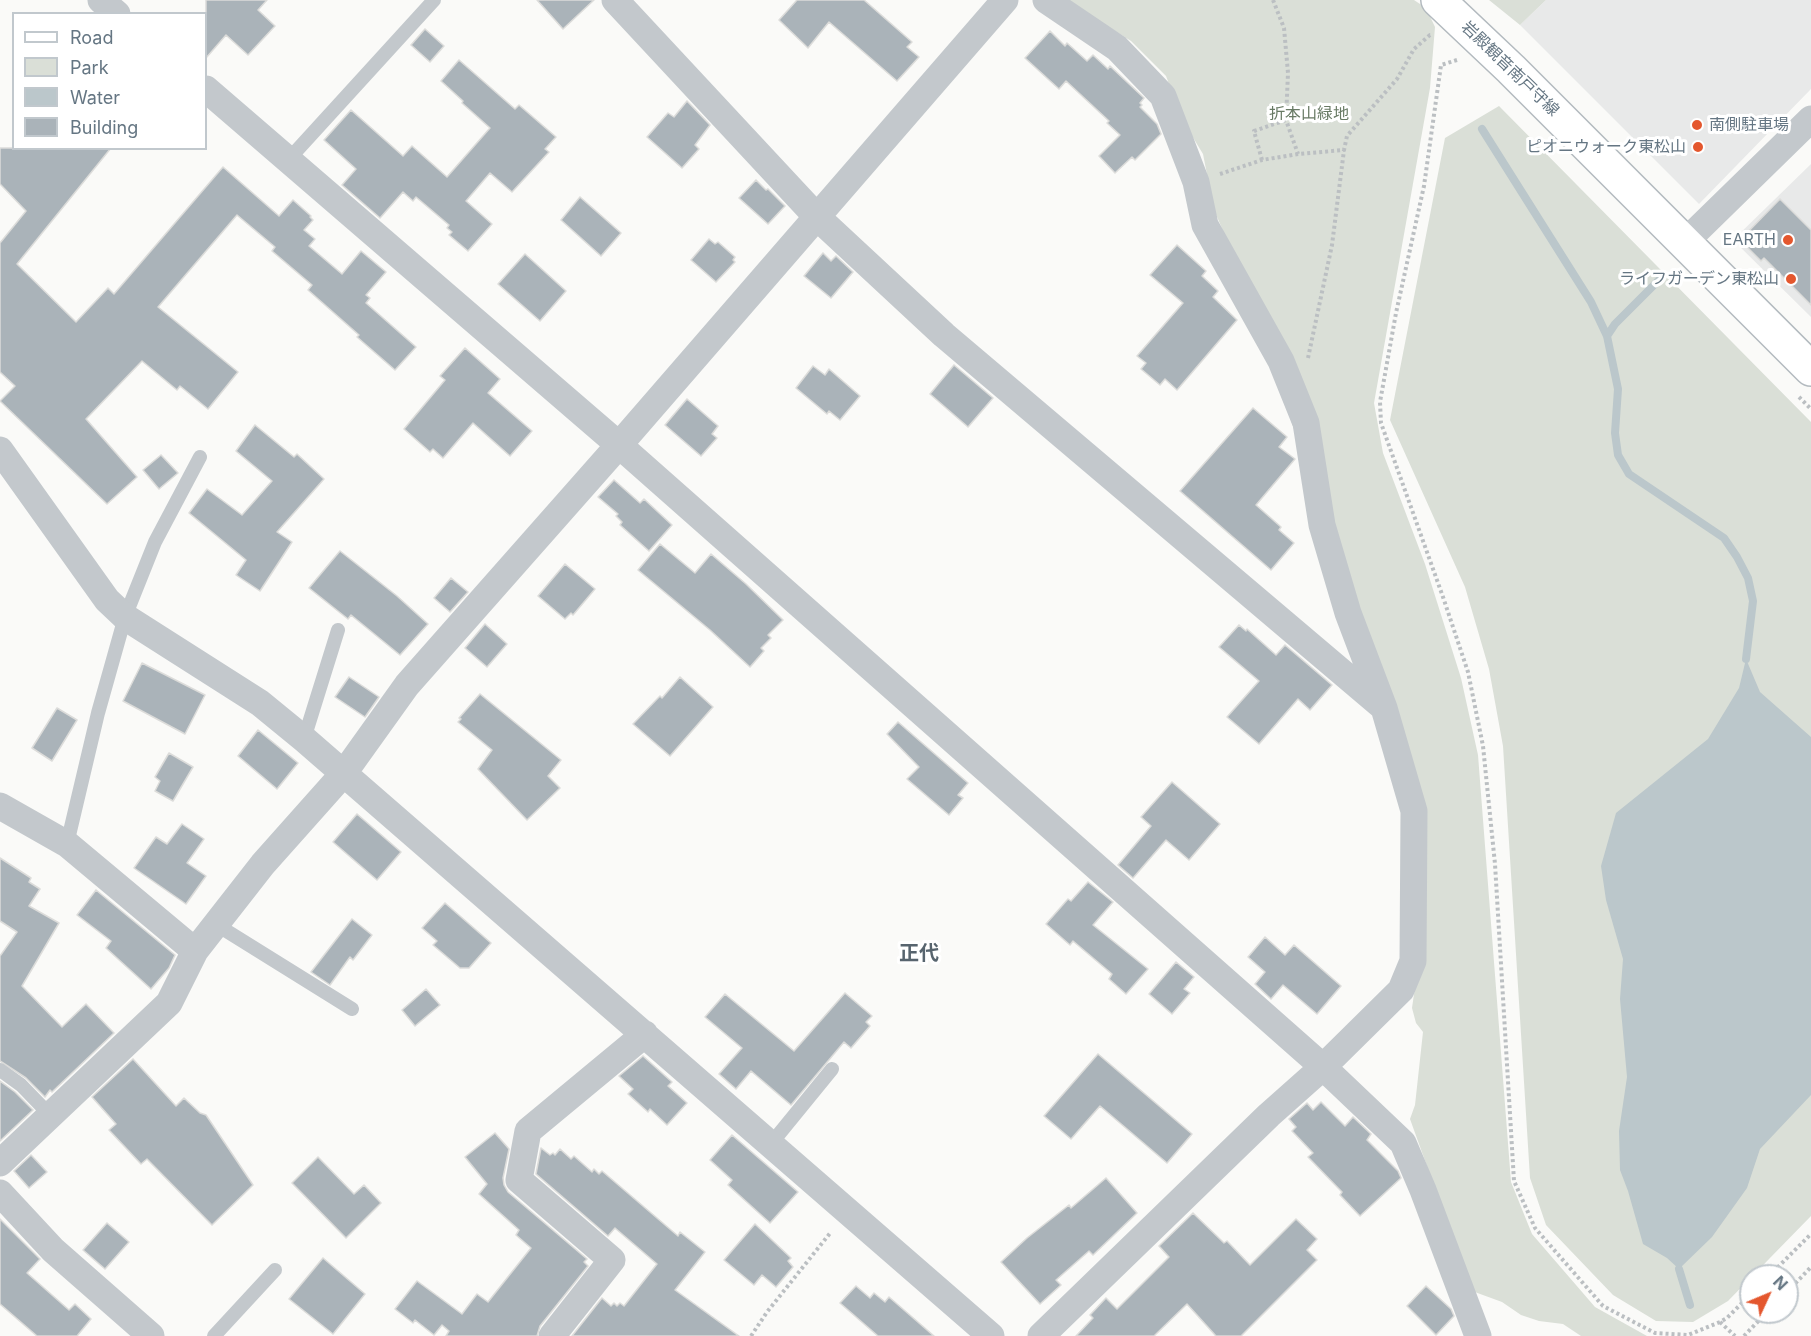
<!DOCTYPE html>
<html>
<head>
<meta charset="utf-8">
<style>
	body { margin:0 }
	#map { position:relative; width:1811px; height:1336px; overflow:hidden; background:#fafaf8; font-family:Inter,sans-serif }
	canvas { display:block }
	.legend { position:absolute; left:12px; top:12px; width:195px; height:138px; box-sizing:border-box; background:#fff; border:2px solid #c1c8cd; margin:0; padding:8px 10px; list-style:none; font-size:18px; color:#657683 }
	.legend li { display:flex; align-items:center; gap:12px; height:30px }
	.legend b { width:30px; border:2px solid #c1c8cd }
	.north { position:absolute; left:1739px; top:1264px; width:60px; height:60px; box-sizing:border-box; background:#fff; border:2px solid #c1c8cd; border-radius:50%; rotate:46deg; font-size:16px; font-weight:700; line-height:24px; text-align:center; color:#657683 }
	.north::after { content:''; display:block; margin:auto; width:21px; height:27px; background:#e4572e; clip-path:polygon(50% 0,100% 100%,50% 72%,0 100%) }
</style>
</head>
<body>
<div id="map">
<canvas width="1811" height="1336"></canvas>
<ul class="legend">
<li><b style="height:8px;background:#fff"></b>Road</li>
<li><b style="height:16px;background:#dadfd7"></b>Park</li>
<li><b style="height:16px;background:#bbc7cb"></b>Water</li>
<li><b style="height:16px;background:#aab3b9"></b>Building</li>
</ul>
<div class="north">N</div>
</div>
<script>
const ctx = document.querySelector('canvas').getContext('2d');
ctx.lineJoin = 'round';
function fill(path, color) { ctx.fillStyle = color; ctx.fill(path, 'evenodd'); }
const toPath = rows => new Path2D(rows.map(r => 'M' + r).join(''));
function stroke(path, color, width, dash) { ctx.strokeStyle = color; ctx.lineWidth = width; ctx.lineCap = dash ? 'butt' : 'round'; ctx.setLineDash(dash || []); ctx.stroke(path); }
function write(font, color, halo, rows, align = 'center') {
  ctx.font = font + ' Inter,"Noto Sans JP",sans-serif'; ctx.lineWidth = 6; ctx.setLineDash([]); ctx.textBaseline = 'middle'; ctx.strokeStyle = halo; ctx.fillStyle = color; for (const [text, x, y, turn = 0] of rows) {
    ctx.save(); ctx.translate(x, y); ctx.rotate((+turn || 0) * Math.PI / 180); ctx.textAlign = isNaN(turn) ? turn : align; if (halo) ctx.strokeText(text, 0, 0); ctx.fillText(text, 0, 0); ctx.restore();
  }
}
fill(toPath([
	[1546,0,1811,0,1811,89,1699,204,1520,25],
	[1811,164,1811,317,1733,240]
]), '#e8e9e9');
fill(toPath([
	[1066,0,1414,0,1426,8,1435,27,1430,88,1374,403,1383,453,1425,564,1461,678,1478,755,1511,1182,1532,1234,1595,1307,1647,1336,1581,1336,1563,1324,1539,1321,1521,1315,1502,1302,1472,1291,1410,1119,1415,1105,1423,1032,1416,1023,1412,1008,1417,973,1410,772,1239,267,1214,210,1203,154,1183,121,1166,76,1131,41],
	[1489,0,1546,0,1520,25],
	[1499,106,1811,422,1811,1216,1728,1301,1693,1322,1656,1321,1613,1295,1546,1225,1530,1178,1503,746,1489,669,1465,587,1390,420,1445,138]
]), '#dadfd7');
fill(toPath([
	[1746,659,1760,692,1811,737,1811,1095,1760,1149,1747,1188,1712,1237,1679,1269,1667,1258,1643,1244,1628,1191,1620,1170,1619,1131,1627,1077,1620,999,1623,959,1606,900,1601,866,1616,813,1708,739,1739,688]
]), '#bbc7cb');
stroke(toPath([
	[1482,129,1591,302,1607,336,1618,389,1615,433,1618,455,1629,474,1724,538,1737,557,1748,578,1753,601,1746,659],
	[1607,336,1615,324,1659,280],
	[1679,1269,1690,1305]
]), '#bbc7cb', 8);
const building = toPath([
	[206,0,267,0,258,10,275,26,248,55,226,35,206,58,206,0],
	[537,0,594,0,563,29,537,0],
	[797,0,864,0,912,42,907,47,919,57,897,81,829,22,808,48,779,20,797,0],
	[425,29,444,46,430,62,411,45,425,29],
	[1050,31,1065,46,1067,43,1087,61,1093,55,1108,69,1110,66,1144,98,1140,103,1142,105,1140,107,1157,124,1161,134,1135,160,1132,157,1115,173,1099,156,1120,135,1107,123,1109,121,1066,81,1059,89,1025,58,1050,31],
	[459,60,515,109,519,105,556,137,545,149,549,152,512,192,490,173,466,201,492,224,468,251,449,235,452,232,447,228,449,225,416,197,413,201,403,192,380,218,342,185,356,169,324,140,351,110,403,156,412,146,447,177,490,128,462,103,463,101,441,81,459,60],
	[687,101,710,125,695,145,699,149,682,168,647,137,668,113,674,117,687,101],
	[0,148,111,148,17,264,76,322,108,288,114,294,223,167,279,216,293,200,311,216,310,217,313,220,304,230,315,239,309,246,342,274,361,251,386,272,366,295,370,298,366,303,416,347,395,370,357,337,359,335,308,290,312,285,272,251,275,247,237,215,158,307,238,372,208,409,180,386,177,390,142,361,86,419,137,477,107,504,0,401,15,386,0,372,0,243,26,211,0,184,0,148],
	[756,180,766,190,768,189,785,206,768,224,739,198,756,180],
	[580,197,621,233,601,256,561,220,580,197],
	[1780,199,1811,230,1811,305,1764,258,1761,261,1740,240,1780,199],
	[709,239,715,244,718,242,735,257,733,260,735,262,716,282,691,260,709,239],
	[1177,245,1206,271,1202,276,1218,291,1213,297,1237,320,1177,390,1165,379,1160,385,1141,369,1146,363,1137,356,1183,303,1150,275,1177,245],
	[823,253,831,261,836,256,853,272,831,298,804,276,823,253],
	[525,254,566,291,540,321,498,284,525,254],
	[465,348,500,379,488,393,532,431,510,456,473,423,443,458,433,449,430,452,404,429,445,380,440,376,465,348],
	[954,365,993,398,968,427,930,394,954,365],
	[813,366,825,375,829,369,860,396,840,420,829,411,827,414,796,388,813,366],
	[687,399,718,426,712,434,717,438,701,456,665,425,687,399],
	[1253,408,1287,437,1279,447,1295,459,1256,505,1281,527,1279,530,1294,543,1271,570,1180,491,1253,408],
	[255,425,294,457,297,454,324,479,277,532,292,542,260,591,236,575,246,560,189,513,207,489,242,515,272,481,236,451,255,425],
	[161,455,178,473,159,489,143,470,161,455],
	[614,480,640,503,644,499,672,525,649,551,620,525,622,522,616,516,618,514,598,497,614,480],
	[660,544,695,573,711,554,746,584,783,620,768,635,771,638,761,648,764,651,750,667,710,630,638,570,660,544],
	[340,551,397,596,428,624,400,655,351,615,348,619,309,588,340,551],
	[565,564,595,589,573,615,571,613,565,619,538,596,565,564],
	[451,578,468,592,450,612,434,598,451,578],
	[485,624,507,644,487,667,465,648,485,624],
	[1239,625,1246,631,1247,629,1276,655,1285,645,1332,685,1310,710,1298,699,1259,744,1227,717,1259,681,1219,647,1239,625],
	[142,663,205,695,185,734,123,701,142,663],
	[349,677,379,697,365,717,335,697,349,677],
	[680,677,713,707,670,756,633,724,660,696,662,698,680,677],
	[480,694,561,760,548,776,560,788,527,820,478,769,492,750,458,722,461,719,459,718,480,694],
	[57,708,77,720,52,761,32,748,57,708],
	[898,722,968,783,958,795,963,798,949,815,907,779,919,767,887,734,898,722],
	[258,730,298,763,277,789,238,756,258,730],
	[169,753,193,767,173,801,155,791,160,781,155,777,169,753],
	[1172,782,1220,824,1189,860,1166,840,1133,878,1118,865,1151,826,1141,817,1172,782],
	[357,814,401,852,377,880,333,842,357,814],
	[182,824,204,839,187,863,206,876,186,904,134,868,156,837,167,844,182,824],
	[0,858,31,878,29,882,40,889,29,906,59,923,22,986,62,1027,86,1004,114,1033,52,1092,50,1090,45,1097,26,1078,0,1061,0,956,17,932,0,921,0,858],
	[1088,882,1113,902,1093,925,1148,969,1126,994,1109,979,1112,974,1073,941,1070,945,1046,924,1068,899,1071,901,1088,882],
	[96,890,175,955,169,968,151,989,106,948,111,941,77,915,96,890],
	[445,903,491,943,469,968,460,968,433,945,437,941,422,928,445,903],
	[352,919,372,935,353,960,350,957,330,985,311,972,352,919],
	[1265,937,1285,955,1294,945,1341,986,1317,1014,1283,985,1271,999,1255,984,1265,972,1248,957,1265,937],
	[1176,962,1194,977,1184,989,1190,993,1172,1014,1149,994,1176,962],
	[426,989,440,1005,415,1026,402,1010,426,989],
	[845,993,872,1016,866,1022,870,1026,851,1048,844,1042,791,1105,751,1071,736,1089,719,1074,742,1048,705,1017,725,994,794,1051,845,993],
	[1098,1054,1192,1134,1167,1163,1100,1106,1071,1139,1044,1116,1098,1054],
	[643,1056,672,1082,668,1086,687,1103,667,1125,650,1109,648,1112,628,1094,633,1089,619,1076,643,1056],
	[133,1059,176,1106,184,1098,200,1113,206,1115,253,1185,212,1225,147,1159,141,1164,109,1130,116,1124,92,1097,133,1059],
	[0,1081,15,1092,33,1110,0,1141,0,1081],
	[1321,1102,1345,1126,1353,1117,1371,1134,1367,1140,1398,1171,1401,1178,1360,1216,1340,1195,1342,1192,1308,1157,1313,1153,1292,1131,1296,1127,1289,1119,1307,1103,1313,1110,1321,1102],
	[495,1133,509,1149,503,1178,504,1185,508,1192,587,1259,584,1262,588,1266,540,1326,537,1336,446,1336,449,1331,442,1325,434,1335,415,1320,413,1323,395,1309,417,1281,462,1314,477,1294,488,1302,531,1248,516,1235,519,1230,479,1194,487,1184,465,1157,495,1133],
	[732,1135,798,1192,770,1223,728,1185,732,1180,710,1160,732,1135],
	[541,1148,550,1155,553,1153,555,1155,560,1149,571,1159,574,1156,592,1172,594,1169,599,1174,602,1171,678,1236,680,1232,705,1252,675,1290,739,1336,572,1336,602,1298,611,1306,614,1303,617,1306,620,1303,624,1306,657,1264,615,1228,608,1236,536,1174,541,1148],
	[31,1155,47,1172,29,1188,14,1171,31,1155],
	[318,1157,354,1194,364,1185,381,1203,346,1238,292,1183,318,1157],
	[1106,1178,1137,1213,1093,1255,1089,1251,1056,1280,1061,1285,1040,1304,1001,1262,1027,1238,1069,1205,1071,1208,1106,1178],
	[1193,1213,1224,1243,1227,1241,1250,1265,1296,1219,1317,1239,1307,1250,1317,1260,1241,1336,1216,1336,1187,1304,1154,1336,1076,1336,1093,1318,1090,1315,1106,1298,1117,1309,1169,1257,1159,1246,1193,1213],
	[0,1219,40,1259,27,1273,69,1310,75,1304,91,1319,77,1336,37,1336,0,1304,0,1219],
	[107,1223,129,1242,105,1269,83,1250,107,1223],
	[755,1224,791,1258,788,1261,793,1267,776,1287,762,1275,754,1285,724,1260,755,1224],
	[323,1258,365,1294,333,1334,289,1299,323,1258],
	[856,1286,870,1298,874,1293,885,1302,889,1297,934,1336,878,1336,840,1303,856,1286],
	[1426,1286,1451,1309,1454,1316,1436,1335,1407,1306,1426,1286]
]);
fill(building, '#aab3b9');
stroke(building, '#dcdcda', 1.5);
const secondary = toPath([
	[1438,0,1511,69,1811,369]
]);
stroke(secondary, '#b3babf', 36);
stroke(toPath([
	[1273,0,1284,28,1288,73,1286,120,1298,154],
	[1457,60,1441,65,1424,186,1396,313,1380,402,1381,423,1443,597,1468,672,1483,746,1495,864,1514,1181,1535,1228,1603,1306,1655,1333,1688,1335,1720,1322,1727,1318,1751,1294],
	[1262,160,1254,131,1286,120],
	[1220,174,1262,160,1298,154,1344,150,1347,136,1397,79,1414,49,1430,35,1432,35],
	[1308,358,1332,245,1344,150],
	[1799,397,1811,409],
	[1769,1276,1811,1234],
	[1787,1292,1811,1267],
	[1720,1322,1735,1336],
	[751,1336,767,1312,831,1232],
	[1744,1336,1767,1312]
]), '#bbbfc2', 4, [3, 3]);
stroke(toPath([
	[289,159,434,0],
	[304,739,338,630],
	[67,844,98,713,125,617,155,542,200,457],
	[217,925,352,1009],
	[0,1070,21,1085,50,1115],
	[770,1145,832,1069],
	[214,1336,275,1270]
]), '#c3c8cc', 14);
stroke(toPath([
	[101,0,117,14],
	[615,0,817,217,944,335,1383,707],
	[206,89,619,445,1323,1067,1403,1143,1423,1190,1478,1336],
	[1685,242,1811,119],
	[0,450,107,600,125,617,260,703,304,739,991,1336],
	[0,806,67,844,195,951],
	[0,1163,169,1003,195,951,263,864,344,773,407,685,619,445,1005,0],
	[0,1193,53,1250,151,1336],
	[552,1336,612,1260,519,1180,528,1131,645,1034],
	[1041,1336,1269,1115,1323,1067,1401,990,1413,961,1414,811,1384,708,1348,613,1322,525,1306,423,1281,361,1205,225,1196,182,1163,96,1117,48,1046,0]
]), '#c3c8cc', 27);
stroke(secondary, '#fff', 33);
for (const [x, y, r, color] of [
	[1697,125,6,"#e4572e"],
	[1698,147,6,"#e4572e"],
	[1788,240,6,"#e4572e"],
	[1791,279,6,"#e4572e"]
]) { const dot = new Path2D(); dot.arc(x, y, r, 0, 2 * Math.PI); ctx.fillStyle = color; ctx.fill(dot); stroke(dot, '#fff', 2); }
write('16px', '#657683', '#fff', [
	["岩殿観音南戸守線",1510,69,44]
]);
write('16px', '#687a64', '#fff', [
	["折本山緑地",1309,114]
]);
write('16px', '#657683', '#fff', [
	["南側駐車場",1709,125,"left"],
	["ピオニウォーク東松山",1686,147],
	["EARTH",1776,240],
	["ライフガーデン東松山",1779,279]
], 'right');
write('bold 20px', '#57646e', '#fff', [
	["正代",919,954]
]);
</script>
</body>
</html>
